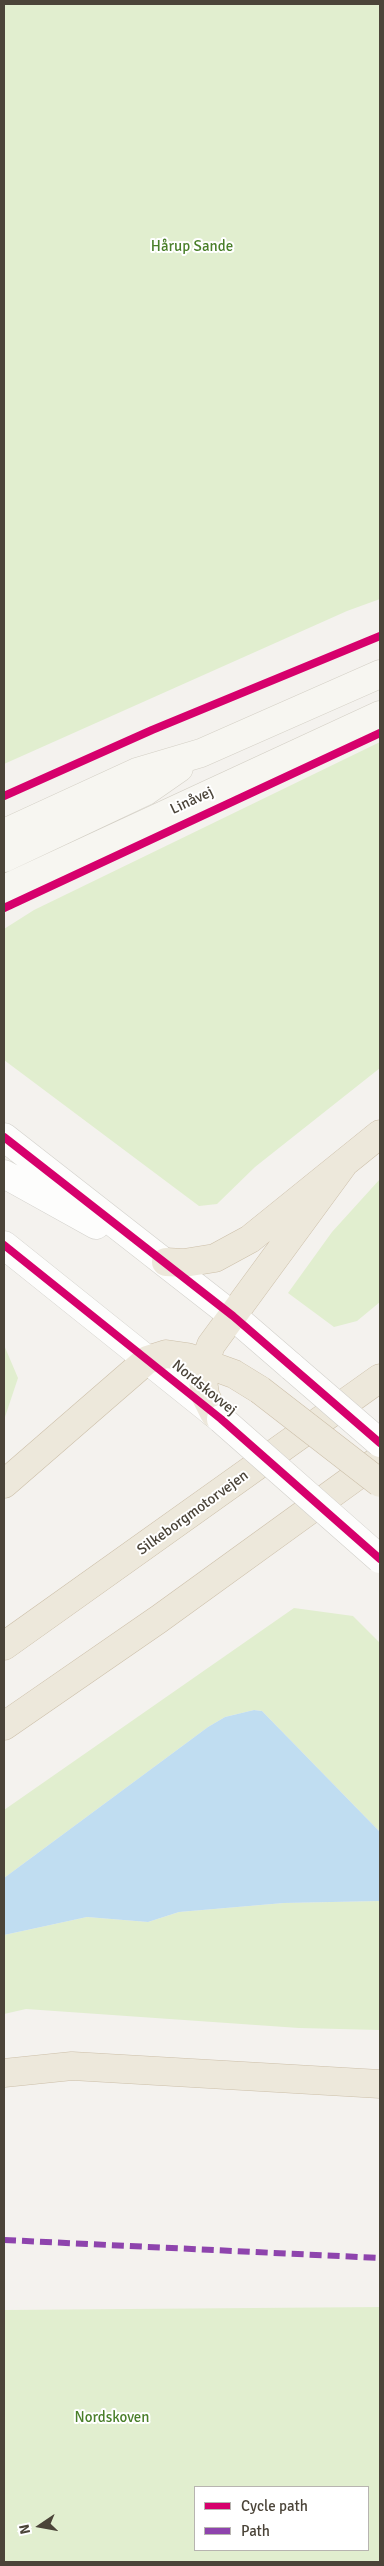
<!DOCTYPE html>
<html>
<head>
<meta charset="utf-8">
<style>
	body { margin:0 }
	#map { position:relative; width:384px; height:2566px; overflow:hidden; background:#f4f2ee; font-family:Signika,sans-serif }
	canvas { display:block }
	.frame { position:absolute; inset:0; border:5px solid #4b4439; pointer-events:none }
	.legend { position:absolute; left:194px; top:2486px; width:175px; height:65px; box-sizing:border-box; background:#fff; border:1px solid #b7b4b0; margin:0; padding:6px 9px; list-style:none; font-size:15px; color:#4b4439 }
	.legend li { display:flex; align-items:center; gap:10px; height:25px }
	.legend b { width:25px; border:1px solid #b7b4b0 }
	.north { position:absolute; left:15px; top:2501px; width:50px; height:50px; -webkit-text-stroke:4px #fff; paint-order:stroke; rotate:258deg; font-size:14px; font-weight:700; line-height:20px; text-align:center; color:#4b4439 }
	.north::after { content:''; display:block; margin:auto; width:18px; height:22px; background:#4b4439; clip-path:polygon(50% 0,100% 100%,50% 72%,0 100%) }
</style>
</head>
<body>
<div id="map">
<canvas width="384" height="2566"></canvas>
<div class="frame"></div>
<ul class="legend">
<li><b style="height:6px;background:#d6006c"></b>Cycle path</li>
<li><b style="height:6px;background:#8e44ad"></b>Path</li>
</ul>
<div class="north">N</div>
</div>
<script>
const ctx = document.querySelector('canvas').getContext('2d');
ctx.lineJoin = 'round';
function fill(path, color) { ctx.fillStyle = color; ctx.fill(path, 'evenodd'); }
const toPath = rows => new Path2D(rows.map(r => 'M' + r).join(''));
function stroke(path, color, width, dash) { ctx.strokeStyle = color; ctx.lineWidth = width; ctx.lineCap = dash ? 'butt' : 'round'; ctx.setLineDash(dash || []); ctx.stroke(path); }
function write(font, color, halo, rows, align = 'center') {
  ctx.font = font + ' Signika,sans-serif'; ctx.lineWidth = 4; ctx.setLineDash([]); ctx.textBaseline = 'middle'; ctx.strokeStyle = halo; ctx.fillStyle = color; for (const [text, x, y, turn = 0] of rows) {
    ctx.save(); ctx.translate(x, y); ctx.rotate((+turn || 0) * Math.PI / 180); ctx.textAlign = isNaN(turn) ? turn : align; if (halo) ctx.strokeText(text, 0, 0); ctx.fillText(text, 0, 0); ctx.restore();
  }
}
fill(toPath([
	[4,4,380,4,380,599,347,611,4,764],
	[380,742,380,1068,255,1167,217,1204,199,1206,4,1060,4,929,34,910],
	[380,1179,380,1302,357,1321,334,1327,288,1293,332,1232],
	[4,1345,18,1378,4,1420],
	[294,1608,353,1616,380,1643,380,1832,262,1711,254,1710,225,1717,208,1727,4,1878,4,1810],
	[380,1901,380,2030,299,2028,26,2009,4,2014,4,1935,87,1917,148,1922,179,1912,284,1903],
	[380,2307,380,2562,4,2562,4,2310],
	[368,2487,368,2550,195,2550,195,2487]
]), '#e1eecf');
fill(toPath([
	[254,1710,262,1711,380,1832,380,1901,284,1903,179,1912,148,1922,87,1917,4,1935,4,1878,208,1727,225,1717]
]), '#c0ddf1');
const tertiary = toPath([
	[4,1137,233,1316,292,1367],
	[4,1174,96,1225],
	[4,1245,220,1418]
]);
const secondary = toPath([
	[4,833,137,772,201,753,380,674],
	[4,858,146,791,179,768],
	[4,889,380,715]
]);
const motorway = toPath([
	[166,1262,184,1263,215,1258,250,1239,380,1134],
	[214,1413,205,1395,203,1380,205,1362,211,1345,343,1165],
	[4,1484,147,1360,166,1354,187,1357,234,1374,260,1390],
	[4,1646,380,1378],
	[4,1726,159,1619,380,1459],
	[4,2073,72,2066,380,2084]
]);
stroke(tertiary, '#d2d0cb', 29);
stroke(secondary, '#d3cfc5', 29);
stroke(motorway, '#ccbfa9', 29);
stroke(tertiary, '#fdfdfc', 28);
stroke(secondary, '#f7f6f1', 28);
stroke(motorway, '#ede8db', 28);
const tertiaryBridge = toPath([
	[292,1367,380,1443],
	[221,1419,380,1559]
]);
const motorwayBridge = toPath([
	[260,1390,380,1483]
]);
stroke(tertiaryBridge, '#d2d0cb', 29, []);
stroke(motorwayBridge, '#ccbfa9', 29, []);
stroke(tertiaryBridge, '#fdfdfc', 28);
stroke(motorwayBridge, '#ede8db', 28);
stroke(toPath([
	[4,2240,380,2258]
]), '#8e44ad', 6, [12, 6]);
stroke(toPath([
	[4,796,152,730,380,636],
	[4,908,380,733],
	[4,1137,233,1316,380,1443],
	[4,1245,221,1419,380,1559]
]), '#d6006c', 8);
write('15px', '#4a7f2a', '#fff', [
	["Hårup Sande",192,247],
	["Nordskoven",112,2418]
]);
write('15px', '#4b4439', '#fff', [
	["Linåvej",192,801,-25],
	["Nordskovvej",204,1388,39],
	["Silkeborgmotorvejen",193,1513,-36]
]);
</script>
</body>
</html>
